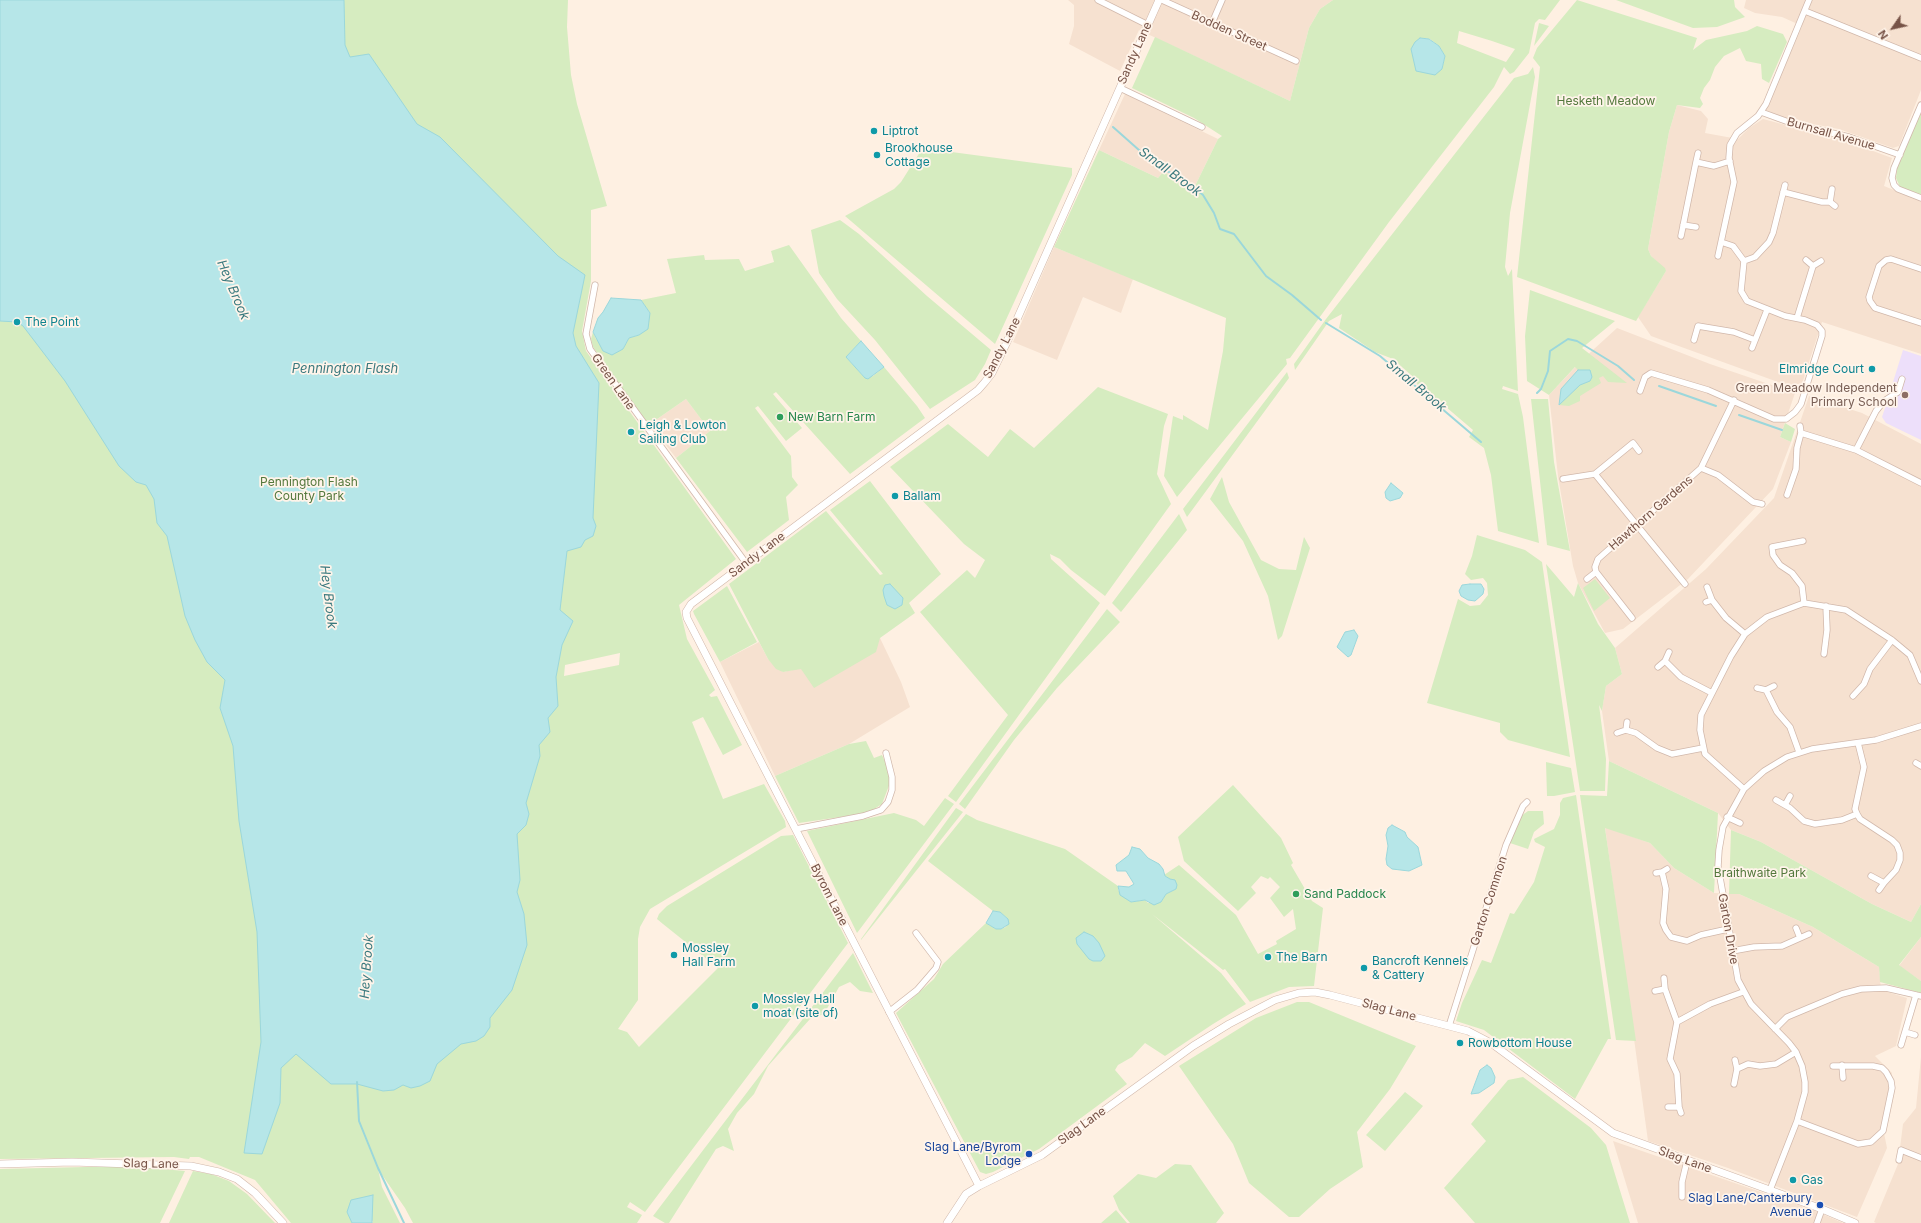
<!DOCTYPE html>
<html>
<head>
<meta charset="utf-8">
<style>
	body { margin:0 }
	#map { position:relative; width:1921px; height:1223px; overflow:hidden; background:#fef0e2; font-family:Inter,sans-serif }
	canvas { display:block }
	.north { position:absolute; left:1873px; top:8px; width:40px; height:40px; -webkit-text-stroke:3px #fff4ea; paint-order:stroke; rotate:236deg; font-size:11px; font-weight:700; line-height:16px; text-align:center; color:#775347 }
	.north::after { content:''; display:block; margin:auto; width:14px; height:18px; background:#775347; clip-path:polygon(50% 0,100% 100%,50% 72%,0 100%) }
</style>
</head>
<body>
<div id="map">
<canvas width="1921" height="1223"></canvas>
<div class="north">N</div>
</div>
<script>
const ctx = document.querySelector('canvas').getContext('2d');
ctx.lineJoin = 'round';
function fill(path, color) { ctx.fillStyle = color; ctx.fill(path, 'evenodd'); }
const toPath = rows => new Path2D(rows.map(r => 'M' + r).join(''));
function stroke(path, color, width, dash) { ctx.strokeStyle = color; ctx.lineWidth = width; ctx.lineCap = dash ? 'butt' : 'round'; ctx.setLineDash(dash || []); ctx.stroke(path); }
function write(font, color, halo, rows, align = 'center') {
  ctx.font = font + ' Inter,sans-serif'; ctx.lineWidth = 3.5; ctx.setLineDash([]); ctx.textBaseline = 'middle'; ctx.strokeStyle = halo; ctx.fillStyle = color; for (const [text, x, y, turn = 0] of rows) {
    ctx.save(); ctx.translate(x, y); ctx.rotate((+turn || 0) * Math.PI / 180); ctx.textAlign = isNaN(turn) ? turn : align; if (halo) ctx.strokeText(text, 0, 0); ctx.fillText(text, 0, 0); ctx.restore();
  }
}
fill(toPath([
	[1068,0,1333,0,1320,9,1309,28,1290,101,1139,30,1120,71,1069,44,1074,26,1074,5],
	[1746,0,1921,0,1921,90,1899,146,1893,148,1839,129,1786,119,1766,110,1802,26,1782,17,1755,13,1744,8],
	[1125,94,1218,139,1194,188,1163,172,1158,178,1099,150],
	[1677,105,1701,111,1708,119,1705,133,1738,139,1749,128,1763,119,1846,141,1892,158,1884,186,1921,201,1921,354,1822,322,1800,390,1651,336,1638,317,1666,271,1651,256,1648,249,1669,132],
	[1054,247,1133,279,1121,313,1083,297,1057,360,1013,342],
	[1617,328,1710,364,1795,393,1780,437,1791,442,1773,489,1688,579,1623,629,1605,633,1578,583,1573,566,1558,476,1549,395,1582,360],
	[1809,396,1862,413,1921,444,1921,904,1911,922,1872,904,1761,842,1731,830,1718,813,1609,761,1602,711,1606,686,1622,674,1615,648,1706,569,1774,498],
	[686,399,710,431,676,458,650,424],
	[880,638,901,682,910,707,849,744,775,776,720,662,759,642,768,659,783,672,801,668],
	[1605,827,1650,843,1674,868,1714,893,1739,894,1813,927,1879,967,1881,990,1907,998,1896,1046,1875,1056,1892,1073,1882,1123,1887,1148,1857,1217,1728,1168,1648,1141],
	[1921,937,1921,981,1899,966],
	[1921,1057,1921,1223,1876,1223,1874,1222,1898,1164,1903,1124,1916,1108],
	[1613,1141,1813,1210,1843,1223,1638,1223]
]), '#f6e1d0');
fill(toPath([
	[1903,350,1921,356,1921,440,1886,423,1882,417,1886,405,1892,399,1886,392,1893,382]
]), '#eddffa');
fill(toPath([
	[0,0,568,0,567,27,571,75,577,104,607,206,591,210,591,281,582,331,586,351,736,559,679,605,687,639,715,690,709,695,711,697,717,696,742,745,723,755,703,717,692,722,723,799,764,784,785,821,786,827,650,909,640,927,638,939,638,1000,618,1029,627,1032,639,1047,718,968,663,924,657,919,659,914,667,906,781,836,793,835,848,943,645,1212,630,1202,627,1207,642,1215,637,1223,413,1223,405,1208,378,1169,382,1187,400,1223,372,1223,373,1221,347,1212,352,1223,291,1223,255,1180,199,1157,190,1157,189,1159,174,1157,0,1159],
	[620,653,619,665,564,676,565,665],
	[1333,0,1560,0,1545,20,1539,19,1535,23,1529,53,1514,72,1510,74,1504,67,1494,87,1389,222,1290,358,1286,359,1287,364,1177,497,1164,476,1173,416,1183,420,1183,415,1208,430,1223,351,1226,318,1054,247,1099,150,1158,178,1163,172,1194,188,1218,139,1222,136,1194,118,1132,88,1155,37,1290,101,1309,28,1320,9],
	[1459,31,1492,41,1515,49,1506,62,1457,43],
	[1420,38,1430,39,1439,46,1445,56,1442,69],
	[1577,0,1697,38,1693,50,1706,40,1747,31,1757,26,1783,34,1787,42,1769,83,1762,79,1761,64,1746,61,1740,48,1724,56,1715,67,1710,80,1704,88,1700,98,1703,104,1700,108,1677,105,1669,132,1648,249,1651,256,1665,268,1666,271,1636,321,1517,277,1540,67,1533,58,1537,48],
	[1616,0,1734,0,1735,7,1745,17,1717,27,1693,28],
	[1539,23,1549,26,1534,46],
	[1533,67,1535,77,1510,213,1505,267,1508,276,1512,269,1518,391,1503,386,1502,389,1518,394,1523,417,1539,543,1498,531,1491,475,1484,448,1469,437,1473,430,1439,401,1424,394,1411,375,1393,359,1375,352,1339,328,1342,314,1329,321,1295,370,1294,364,1326,319,1514,78,1528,74],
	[1921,111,1921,196,1900,187,1896,178,1897,168],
	[929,149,1072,168,1072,175,995,344,845,216,894,189,901,182,920,152],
	[840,220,859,234,927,296,991,350,985,364,975,380,930,409,875,340,837,299,819,273,811,230],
	[789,245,841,318,861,341,846,357,865,378,873,376,884,367,917,406,925,418,850,474,776,392,773,394,802,428,786,441,758,406,755,408,791,456,792,477,798,485,786,497,789,520,747,552,676,458,710,431,686,399,650,424,646,423,593,347,591,339,593,332,596,339,623,349,629,338,639,335,650,313,641,300,676,293,667,259,704,255,705,260,739,259,745,271,774,262,771,251],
	[1530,290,1615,321,1582,348,1627,383,1608,382,1603,376,1599,378,1601,383,1580,396,1580,401,1569,406,1559,405,1580,385,1590,381,1590,371,1578,370,1575,367,1549,395,1527,381,1525,336],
	[1287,372,1289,378,1187,517,1183,509],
	[1098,387,1168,414,1164,426,1157,474,1171,504,1105,596,1071,570,1060,559,1050,554,1051,559,1100,603,956,802,948,796,1008,715,920,612,967,570,975,578,985,560,964,544,890,467,948,424,988,457,1010,429,1034,448],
	[1531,399,1548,399,1554,462,1570,551,1547,545],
	[1785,423,1795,429,1791,442,1780,437],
	[1222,477,1229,502,1261,560,1279,569,1296,570,1304,537,1310,548,1282,636,1278,640,1268,596,1243,541,1210,499],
	[870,481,941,574,909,603,915,613,880,638,876,652,814,688,801,669,783,672,776,669,768,659,729,584,826,511,880,575,883,574,830,510],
	[1179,514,1187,530,1121,612,1112,603],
	[1477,535,1525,550,1542,562,1570,757,1508,740,1500,732,1500,723,1427,703,1458,599,1470,606,1480,605,1488,595,1487,583,1483,578,1471,580,1465,574,1472,556],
	[1546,564,1574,597,1578,583,1598,624,1615,648,1622,674,1606,686,1602,711,1599,705,1606,759,1605,791,1580,791],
	[1595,579,1610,598,1594,611,1583,588],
	[727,586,757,642,720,662,694,614,693,611],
	[1107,609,1120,622,1057,688,1014,740,965,809,959,804],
	[866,741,874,758,882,755,889,770,890,783,882,804,868,813,799,823,775,776,849,744],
	[1609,761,1718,813,1714,893,1674,868,1650,843,1605,828,1636,1041,1616,1040,1580,795,1607,796],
	[1546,762,1571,768,1575,792,1554,796,1547,796],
	[1233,785,1281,838,1293,863,1291,865,1312,901,1323,908,1314,986,1289,987,1250,1002,1225,969,1223,970,1152,914,1221,973,1246,1004,1213,1024,1165,1056,1145,1043,1132,1057,1118,1065,1115,1070,1127,1084,1039,1149,993,1172,986,1174,980,1172,896,1013,934,979,943,964,986,923,996,929,1001,929,1006,927,1008,919,1000,912,993,911,928,861,966,814,977,820,1065,849,1118,886,1118,890,1131,902,1145,900,1148,903,1161,902,1166,894,1176,889,1170,880,1164,875,1179,865,1236,915,1258,954,1277,944,1276,941,1296,929,1293,909,1284,917,1270,898,1280,887,1270,877,1268,879,1261,876,1251,887,1256,893,1238,911,1184,861,1178,837],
	[1576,795,1611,1039,1608,1039,1575,1099,1484,1030,1456,1021,1462,1003,1482,960,1491,963,1510,913,1514,914,1534,882,1545,847,1535,842,1534,839,1554,829,1560,815,1560,803,1563,798],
	[945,798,954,804,857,933,807,831,894,813,916,820,924,826],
	[956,808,963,812,861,940,861,939],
	[1528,811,1543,811,1544,824,1534,832,1528,849,1510,843,1521,816],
	[1731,830,1761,842,1872,904,1911,922,1921,904,1921,937,1899,965,1921,981,1921,993,1880,982,1879,967,1813,927,1739,894,1729,894],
	[853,953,873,993,860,991,850,982,839,987,824,1014,810,1019,768,1066,754,1094,737,1113,728,1129,734,1151,723,1146,716,1149,669,1223,665,1223,653,1216],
	[1297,1002,1309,1002,1416,1046,1390,1089,1357,1132,1363,1167,1330,1189,1299,1217,1289,1217,1249,1183,1233,1144,1179,1066,1256,1018],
	[1523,1077,1591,1128,1606,1145,1630,1223,1475,1223,1444,1188,1486,1141,1471,1124,1508,1080],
	[1405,1092,1423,1106,1385,1151,1366,1135],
	[1175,1164,1191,1165,1224,1213,1216,1223,1130,1223,1119,1210,1113,1196,1138,1174,1156,1178],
	[128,1166,185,1171,160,1223,0,1223,0,1169],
	[193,1171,211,1174,229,1181,247,1194,275,1223,169,1223],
	[1116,1210,1127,1223,1101,1223]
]), '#d6ecc0');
const water = toPath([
	[0,0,344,0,345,45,350,57,369,54,417,124,440,137,558,256,585,275,573,333,576,346,599,383,593,518,596,526,593,536,585,540,581,547,567,551,560,610,573,621,562,645,556,677,558,706,548,718,550,732,539,745,540,756,526,803,529,814,526,825,517,834,520,880,517,892,524,914,527,945,512,990,490,1018,490,1027,484,1036,476,1041,461,1044,437,1064,430,1081,420,1086,411,1088,403,1085,394,1090,383,1091,357,1084,331,1084,296,1054,281,1068,280,1103,262,1154,244,1153,261,1042,257,932,239,821,233,746,220,708,225,680,207,662,195,640,185,616,167,536,157,523,154,499,146,485,136,482,119,466,65,381,23,326,17,322,0,321,0,0],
	[1420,38,1429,39,1439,46,1445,56,1442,69,1435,75,1416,71,1411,49,1415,42,1420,38],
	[611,298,641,300,650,313,648,329,639,335,629,338,623,349,612,355,603,351,593,332,598,318,603,312,611,298],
	[861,341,884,367,868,379,865,378,846,357,861,341],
	[1578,370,1590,370,1592,377,1590,381,1580,385,1559,405,1561,389,1578,370],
	[1391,483,1403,493,1400,498,1390,501,1386,498,1385,492,1391,483],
	[890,584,903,598,902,605,895,609,887,605,884,596,883,590,885,585,890,584],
	[1470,584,1481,584,1484,589,1483,594,1475,601,1468,600,1461,596,1459,591,1462,585,1470,584],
	[1354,630,1358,636,1351,655,1348,657,1337,647,1345,632,1354,630],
	[1392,825,1405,832,1407,837,1418,847,1422,865,1409,871,1392,869,1387,865,1386,859,1388,846,1386,835,1388,828,1392,825],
	[1132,847,1140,849,1148,858,1159,864,1163,869,1165,876,1170,879,1175,880,1177,885,1176,889,1166,894,1161,902,1154,905,1145,900,1131,902,1120,895,1118,886,1129,887,1134,884,1126,871,1117,871,1116,865,1129,855,1132,847],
	[993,911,1000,912,1008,919,1009,924,1001,929,996,929,986,923,993,911],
	[1084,932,1093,936,1099,943,1105,956,1101,961,1093,961,1089,959,1077,944,1076,938,1084,932],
	[1487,1065,1491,1068,1495,1077,1494,1083,1479,1093,1471,1094,1480,1070,1487,1065],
	[373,1195,372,1223,352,1223,347,1212,351,1200,373,1195]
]);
fill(water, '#b6e6e8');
stroke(water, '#9bd7db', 1);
stroke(toPath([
	[1113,127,1157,166,1185,180,1203,195,1214,213,1220,229,1234,234,1266,276,1292,295,1321,320],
	[1326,323,1380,356,1481,442],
	[1659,386,1716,406],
	[1537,393,1541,389,1548,371,1550,351,1568,339,1577,341,1618,366,1634,380],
	[1739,415,1782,430],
	[357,1082,359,1121,378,1168,404,1223]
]), '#9bd7db', 2);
const minor = toPath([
	[1098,0,1148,25],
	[1162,0,1296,61],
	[1805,11,1921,58],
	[1212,23,1222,0],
	[1120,88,1202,127],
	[1921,105,1894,168,1892,178,1894,185,1898,189,1921,198],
	[1761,112,1794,124,1849,137,1900,155],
	[1696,162,1698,153],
	[1832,189,1830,202,1835,206],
	[1783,192,1822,202,1830,202],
	[1683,225,1696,227],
	[1681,236,1696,162,1714,166,1730,161],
	[1718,256,1734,182,1729,158,1730,145,1737,133,1758,116,1766,104,1809,0],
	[1806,260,1813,266],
	[1744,261,1755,257,1769,242,1773,233,1785,185],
	[1921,269,1891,259,1886,260,1879,266,1869,297,1870,301,1875,308,1921,323],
	[595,285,586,334,590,349,746,563],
	[1797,318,1813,266,1821,261],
	[1694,340,1698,326,1734,332,1755,340],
	[1752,348,1767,310],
	[1640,391,1645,377,1651,373,1708,390,1774,419,1786,419,1795,412,1801,404,1822,336,1822,331,1817,325,1805,320,1785,316,1747,301,1741,291,1744,261,1733,246,1721,242],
	[1800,426,1801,433],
	[1856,450,1876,411,1884,401,1898,392,1902,379],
	[1639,451,1633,443,1595,474,1685,584],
	[1701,468,1718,475,1753,502,1762,504],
	[1563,479,1595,474],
	[1787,495,1796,469,1797,448,1801,433,1856,450,1921,483],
	[1803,541,1772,547,1773,555,1780,565,1792,573,1802,586,1804,603],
	[1587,579,1596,572],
	[1707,587,1712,600,1726,618,1745,634],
	[1706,602,1712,600],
	[1632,618,1596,572,1595,567,1598,559,1701,468,1734,400],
	[1669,652,1665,661,1681,677,1712,693],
	[1824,654,1827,630,1826,606],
	[1658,667,1665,661],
	[1774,686,1766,690,1777,712,1790,727,1799,752],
	[1757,688,1766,690],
	[1853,696,1864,684,1870,669,1892,640],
	[1627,722,1626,730,1636,733,1657,748,1672,754,1703,748],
	[1617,733,1626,730],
	[1858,743,1864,767,1855,809,1857,814,1860,819,1892,840,1897,845,1900,853,1900,860,1896,870,1884,883,1871,876],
	[1916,763,1921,766],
	[1744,789,1705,754,1700,730,1701,715,1731,656,1745,634,1767,617,1804,603,1846,610,1892,640,1910,655,1921,681],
	[1776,800,1790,808,1804,821,1815,824,1842,820,1857,814],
	[1785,805,1790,796],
	[1727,817,1740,823],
	[796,829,863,816,881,810,888,802,892,790,892,777,886,753],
	[1662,872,1666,889,1663,923,1666,930,1671,937,1687,941,1701,935,1728,929],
	[1656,873,1662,872,1667,869],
	[1879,890,1884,883],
	[1796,928,1800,938],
	[1732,951,1754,947,1782,946,1809,934],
	[1665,989,1677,1022],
	[1655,991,1665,989,1664,978],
	[889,1012,917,990,936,968,938,962,916,933],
	[1449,1026,1506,845,1523,806,1527,802],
	[1775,1029,1787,1017,1842,994,1861,989,1886,988,1921,996],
	[1905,1032,1915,1035],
	[1901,1045,1916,995],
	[1735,1060,1737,1069],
	[1842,1065,1843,1078],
	[1734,1084,1737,1069,1748,1064,1760,1066,1776,1064,1796,1052],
	[1668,1107,1679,1107,1677,1074,1670,1059,1677,1022,1710,1004,1743,992],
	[1679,1107,1681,1113],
	[1797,1121,1858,1144,1871,1142,1883,1131,1892,1088,1891,1081,1886,1072,1882,1068,1873,1066,1833,1066],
	[1899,1160,1901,1150,1921,1158],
	[1770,1190,1797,1121,1805,1092,1805,1082,1802,1066,1796,1052,1789,1043,1751,1004,1738,980,1718,866,1719,850,1723,827,1744,789,1764,771,1787,757,1812,749,1876,740,1921,726],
	[1682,1197,1682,1182,1687,1161],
	[1817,1223,1822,1209]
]);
const tertiary = toPath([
	[0,1164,72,1162,191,1166,219,1172,237,1179,255,1193,283,1223],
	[979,1186,687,618,686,612,691,604,978,390,985,382,992,373,1006,344,1159,0],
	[947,1223,966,1194,979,1186,1042,1155,1193,1046,1229,1024,1275,1000,1299,993,1315,992,1330,995,1468,1031,1491,1043,1613,1133,1822,1209,1855,1223]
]);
stroke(minor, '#d1b8ab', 7);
stroke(tertiary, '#d1b8ab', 8);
stroke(minor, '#fff', 5.5);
stroke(tertiary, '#fff', 7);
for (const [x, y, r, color] of [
	[874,131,4,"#0f9aa8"],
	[877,155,4,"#0f9aa8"],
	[17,322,4,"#0f9aa8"],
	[1872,369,4,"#0f9aa8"],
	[1905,395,4,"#8d6e63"],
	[780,417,4,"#2e9e5b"],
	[631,432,4,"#0f9aa8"],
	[895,496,4,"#0f9aa8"],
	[1296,894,4,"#2e9e5b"],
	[674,955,4,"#0f9aa8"],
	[1268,957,4,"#0f9aa8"],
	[1364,968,4,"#0f9aa8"],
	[755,1006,4,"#0f9aa8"],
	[1460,1043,4,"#0f9aa8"],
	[1029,1154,4,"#1a4fb4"],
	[1793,1180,4,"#0f9aa8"],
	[1820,1205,4,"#1a4fb4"]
]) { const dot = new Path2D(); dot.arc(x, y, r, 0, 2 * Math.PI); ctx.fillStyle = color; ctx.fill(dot); stroke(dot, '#fff4ea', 1.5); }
write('12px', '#775347', '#fff4ea', [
	["Bodden Street",1229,31,24],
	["Sandy Lane",1135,53,-66],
	["Burnsall Avenue",1831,134,16],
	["Sandy Lane",1002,348,-63],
	["Green Lane",613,382,55],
	["Hawthorn Gardens",1651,513,-41],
	["Sandy Lane",757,555,-37],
	["Byrom Lane",829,895,63],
	["Garton Common",1489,901,-72],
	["Garton Drive",1728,929,80],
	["Slag Lane",1389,1010,15],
	["Slag Lane",1082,1126,-36],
	["Slag Lane",1685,1160,20],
	["Slag Lane",151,1164,1]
]);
write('12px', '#53783c', '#fff4ea', [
	["Hesketh Meadow",1606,101],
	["Pennington Flash",309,482],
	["County Park",309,496],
	["Braithwaite Park",1760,873]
]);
write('12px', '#0d838f', '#fff4ea', [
	["Liptrot",882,131],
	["Brookhouse",885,148],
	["Cottage",885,162],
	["The Point",25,322],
	["Elmridge Court",1864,369,"right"],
	["Leigh & Lowton",639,425],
	["Sailing Club",639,439],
	["Ballam",903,496],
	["Mossley",682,948],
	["Hall Farm",682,962],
	["The Barn",1276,957],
	["Bancroft Kennels",1372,961],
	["& Cattery",1372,975],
	["Mossley Hall",763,999],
	["moat (site of)",763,1013],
	["Rowbottom House",1468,1043],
	["Gas",1801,1180]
], 'left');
write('12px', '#785e54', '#fff4ea', [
	["Green Meadow Independent",1897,388],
	["Primary School",1897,402]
], 'right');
write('12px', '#27864d', '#fff4ea', [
	["New Barn Farm",788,417],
	["Sand Paddock",1304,894]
], 'left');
write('12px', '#164399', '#fff4ea', [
	["Slag Lane/Byrom",1021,1147],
	["Lodge",1021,1161],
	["Slag Lane/Canterbury",1812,1198],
	["Avenue",1812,1212]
], 'right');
write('italic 13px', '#3a797e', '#fff4ea', [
	["Small Brook",1170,172,36],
	["Hey Brook",233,290,67],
	["Pennington Flash",345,369],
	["Small Brook",1416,386,40],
	["Hey Brook",328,597,83],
	["Hey Brook",367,967,-86]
]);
</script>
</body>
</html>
